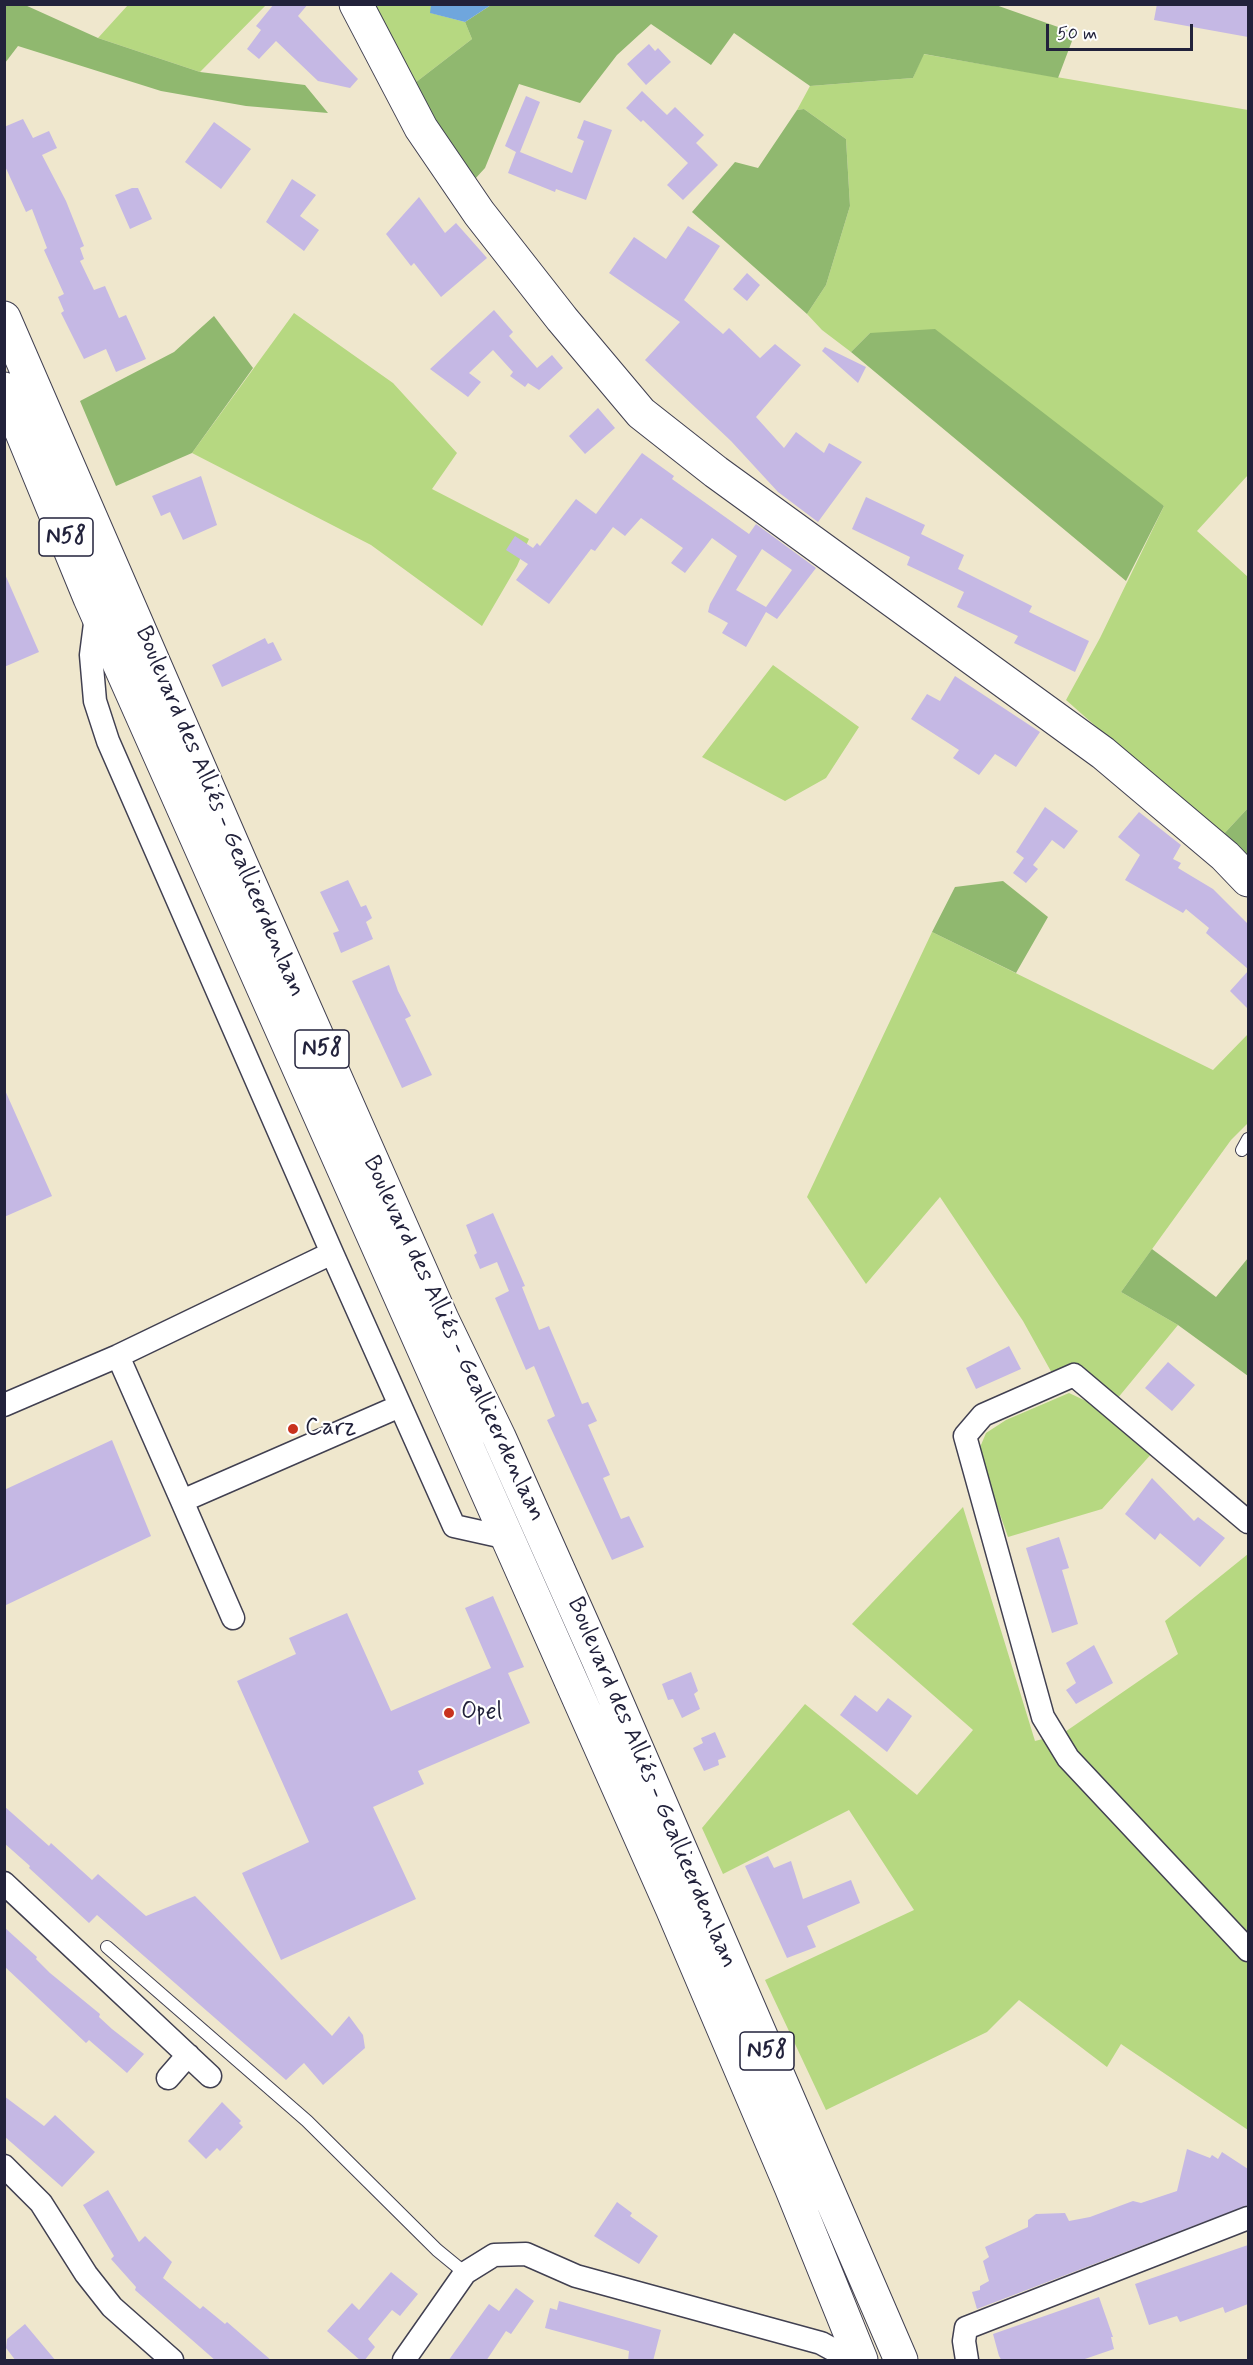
<!DOCTYPE html>
<html>
<head>
<meta charset="utf-8">
<style>
	body { margin:0 }
	#map { position:relative; width:1253px; height:2365px; overflow:hidden; background:#efe7cd; font-family:Mynerve,sans-serif }
	canvas { display:block }
	.frame { position:absolute; inset:0; border:6px solid #22223b; pointer-events:none }
	.scale { position:absolute; left:1046px; top:24px; width:147px; height:27px; box-sizing:border-box; border:3px solid #22223b; border-top:0; padding-left:8px; font-size:18px; line-height:21px; white-space:nowrap; color:#22223b; -webkit-text-stroke:4px #fff; paint-order:stroke }
</style>
</head>
<body>
<div id="map">
<canvas width="1253" height="2365"></canvas>
<div class="frame"></div>
<div class="scale">50 m</div>
</div>
<script>
const ctx = document.querySelector('canvas').getContext('2d');
ctx.lineJoin = 'round';
function fill(path, color) { ctx.fillStyle = color; ctx.fill(path, 'evenodd'); }
const toPath = rows => new Path2D(rows.map(r => 'M' + r).join(''));
function stroke(path, color, width, dash) { ctx.strokeStyle = color; ctx.lineWidth = width; ctx.lineCap = dash ? 'butt' : 'round'; ctx.setLineDash(dash || []); ctx.stroke(path); }
function write(font, color, halo, rows, align = 'center') {
  ctx.font = font + ' Mynerve,sans-serif'; ctx.lineWidth = 4.5; ctx.setLineDash([]); ctx.textBaseline = 'middle'; ctx.strokeStyle = halo; ctx.fillStyle = color; for (const [text, x, y, turn = 0] of rows) {
    ctx.save(); ctx.translate(x, y); ctx.rotate((+turn || 0) * Math.PI / 180); ctx.textAlign = isNaN(turn) ? turn : align; if (halo) ctx.strokeText(text, 0, 0); ctx.fillText(text, 0, 0); ctx.restore();
  }
}
fill(toPath([
	[128,5,266,5,200,72,98,38],
	[372,5,431,5,431,13,465,22,472,39,411,86],
	[923,54,1248,110,1248,475,1197,531,1248,577,1248,808,1221,837,1066,700,1100,638,1164,506,870,333,851,352,822,330,807,314,826,285,850,206,846,139,804,109,797,110,810,86,913,78],
	[294,313,393,383,457,453,432,489,529,539,517,566,482,626,371,545,192,453],
	[773,665,859,727,826,778,785,801,702,757],
	[932,932,1213,1070,1248,1034,1248,1123,1231,1140,1121,1292,1178,1325,1117,1399,1053,1375,1023,1321,940,1197,866,1284,807,1197],
	[1069,1393,1099,1407,1153,1452,1102,1509,1008,1537,978,1452,986,1433,1006,1420],
	[963,1507,1035,1741,1062,1734,1178,1654,1165,1621,1248,1554,1248,2130,1121,2044,1107,2067,1019,2000,987,2032,826,2110,765,1980,914,1910,849,1810,723,1874,702,1828,805,1704,917,1795,973,1730,852,1624]
]), '#b6d881');
fill(toPath([
	[5,4,25,5,98,38,200,72,305,85,328,113,246,106,161,91,18,46,5,63],
	[993,4,1075,33,1058,78,924,54,913,78,810,86,734,33,711,65,651,24,617,55,580,103,519,84,485,168,474,180,411,86,472,39,465,22,491,5],
	[804,109,846,139,850,206,826,285,807,314,692,212,735,162,758,168,797,110],
	[214,316,253,368,192,453,116,486,80,401,174,352],
	[935,329,1164,506,1126,581,851,352,870,333],
	[1248,808,1248,868,1221,837],
	[1003,881,1048,917,1016,973,932,932,955,887],
	[1152,1249,1216,1297,1248,1258,1248,1376,1178,1325,1121,1292]
]), '#90b86f');
fill(toPath([
	[431,5,431,4,491,5,465,22,430,13]
]), '#6fa6dd');
fill(toPath([
	[274,4,308,4,298,16,358,79,350,88,318,81,276,41,259,59,247,49,261,30,256,26],
	[1157,4,1248,4,1248,37,1154,20],
	[649,44,655,51,658,48,671,62,646,85,627,64],
	[642,91,667,115,675,107,704,135,696,143,718,165,683,200,667,185,688,163,643,120,641,122,626,108],
	[526,96,540,102,520,152,572,173,584,141,577,138,584,120,612,130,586,200,556,189,555,192,508,173,516,152,505,146],
	[23,119,33,138,49,131,57,148,42,155,66,201,84,246,80,248,84,259,80,261,94,290,105,286,119,318,126,315,146,359,116,372,106,349,84,359,61,313,64,311,58,297,64,294,44,250,47,248,32,209,26,212,4,164,4,127],
	[214,122,251,149,221,189,185,162],
	[292,179,316,195,300,216,319,230,304,251,266,222],
	[132,188,138,188,152,219,130,229,115,195],
	[419,197,445,233,456,223,487,258,441,297,414,263,411,266,386,234],
	[688,226,720,246,684,300,723,334,729,328,760,358,775,344,801,365,756,417,784,448,796,432,824,453,829,443,862,462,818,522,778,492,731,441,645,360,680,322,609,273,634,237,666,259],
	[747,273,760,285,747,301,733,289],
	[494,310,513,332,509,336,537,368,552,355,563,368,539,390,528,383,525,387,510,376,513,372,493,350,469,373,481,382,468,397,430,369],
	[825,347,866,367,858,383,822,351],
	[598,408,615,428,585,454,569,436],
	[642,453,674,476,672,479,749,534,756,524,816,568,777,619,766,612,746,647,722,633,728,623,708,612,710,604,737,556,712,538,685,573,671,563,683,548,641,518,625,536,613,527,595,551,591,549,549,604,516,580,528,564,506,550,515,536,533,548,537,543,540,546,576,499,596,514],
	[762,549,792,570,766,607,736,590],
	[201,476,217,525,183,540,170,512,161,516,152,496],
	[866,497,925,525,921,534,964,555,958,569,1032,606,1029,612,1089,641,1075,672,1014,643,1018,636,957,607,964,592,907,565,910,557,852,529],
	[4,572,39,652,4,667],
	[265,638,268,644,273,642,282,660,222,687,212,665],
	[955,676,1040,732,1016,767,995,754,979,775,953,758,959,750,911,719,927,694,940,701],
	[1045,807,1078,831,1064,849,1052,840,1033,865,1038,869,1026,883,1013,873,1024,858,1016,852],
	[1139,812,1181,845,1173,859,1181,863,1178,868,1213,889,1248,924,1248,969,1206,933,1209,928,1186,909,1183,913,1125,880,1140,855,1118,837],
	[348,880,361,907,366,905,372,918,366,922,373,939,341,953,333,933,339,931,320,892],
	[389,965,398,991,411,1016,405,1019,432,1075,402,1088,352,981],
	[1248,971,1248,1009,1230,991],
	[4,1088,52,1196,4,1217],
	[493,1213,525,1286,522,1287,539,1330,549,1326,582,1404,588,1402,597,1421,588,1425,610,1475,603,1478,621,1519,629,1516,644,1547,612,1560,547,1420,555,1416,534,1366,526,1370,495,1298,509,1291,497,1262,480,1269,474,1255,477,1253,466,1225],
	[1009,1346,1021,1369,976,1389,966,1368],
	[1168,1362,1195,1385,1172,1411,1145,1388],
	[112,1440,151,1536,4,1606,4,1490],
	[1152,1478,1194,1521,1198,1517,1225,1538,1200,1567,1160,1533,1155,1540,1125,1514],
	[1059,1537,1069,1568,1062,1570,1078,1624,1052,1633,1026,1548],
	[493,1596,524,1667,508,1673,530,1723,418,1771,424,1784,373,1807,416,1899,281,1960,242,1873,309,1842,237,1681,296,1654,289,1638,347,1613,391,1711,491,1668,465,1608],
	[1094,1645,1113,1683,1076,1704,1066,1690,1076,1683,1066,1663],
	[691,1672,698,1691,694,1694,700,1709,682,1718,673,1699,668,1700,662,1684],
	[855,1695,877,1712,888,1698,912,1716,887,1752,840,1715],
	[715,1732,726,1757,718,1760,719,1765,704,1771,693,1748,703,1743,701,1738],
	[4,1806,49,1846,51,1843,92,1880,98,1874,146,1916,195,1896,332,2036,349,2016,363,2035,365,2048,323,2085,304,2063,286,2080,97,1915,89,1923,29,1868,30,1866,4,1843],
	[768,1856,774,1868,791,1861,803,1899,851,1880,860,1903,807,1926,816,1947,787,1958,745,1866],
	[4,1927,37,1957,36,1959,50,1973,100,2014,99,2017,112,2029,144,2054,127,2073,89,2040,86,2043,4,1966],
	[4,2096,44,2126,55,2115,95,2152,62,2187,4,2136],
	[222,2102,241,2121,239,2123,243,2127,220,2151,217,2148,206,2159,188,2141],
	[1187,2149,1210,2158,1212,2155,1218,2159,1222,2152,1248,2169,1248,2205,977,2309,972,2292,980,2290,980,2286,989,2281,983,2261,989,2257,985,2247,1028,2227,1028,2220,1036,2214,1065,2213,1069,2221,1090,2217,1133,2201,1141,2203,1177,2191],
	[108,2190,139,2242,145,2236,172,2262,163,2278,200,2309,203,2306,225,2324,227,2322,272,2361,216,2361,135,2290,136,2287,111,2259,114,2256,83,2205],
	[617,2202,632,2213,630,2216,658,2236,639,2264,594,2236],
	[1248,2245,1248,2304,1225,2313,1223,2307,1180,2322,1177,2316,1149,2325,1135,2284],
	[391,2272,418,2294,400,2316,392,2310,368,2339,375,2347,364,2361,361,2361,327,2331,352,2303,359,2310],
	[516,2288,534,2301,511,2334,506,2331,486,2361,448,2361,489,2304,499,2311],
	[1099,2297,1113,2337,1111,2337,1114,2349,1079,2361,1002,2361,999,2356,993,2334],
	[559,2301,661,2330,653,2361,628,2361,629,2351,545,2328,550,2308,557,2310],
	[25,2324,56,2361,16,2361,6,2348,7,2339]
]), '#c5b8e4');
const lane = toPath([
	[1242,1150,1248,1139],
	[107,1947,307,2121,437,2250,465,2273]
]);
const street = toPath([
	[96,616,91,655,95,701,108,741,332,1253,454,1526,508,1538],
	[118,1356,182,1501,400,1406],
	[4,1405,118,1356,332,1253],
	[182,1501,233,1618],
	[1248,1522,1074,1375,983,1415,965,1436,1043,1717,1068,1758,1248,1950],
	[4,1883,210,2076],
	[168,2078,188,2055],
	[4,2166,41,2203,86,2274,112,2307,172,2360],
	[404,2360,465,2273,494,2255,526,2254,576,2276,821,2343,852,2360],
	[967,2360,964,2341,966,2328,1248,2218]
]);
const secondary = toPath([
	[356,4,421,128,479,213,562,319,641,413,716,472,1103,753,1225,856,1248,880]
]);
const highway = toPath([
	[4,318,241,864,442,1319,499,1437,598,1659,901,2360],
	[4,389,90,598,672,1908,791,2187,861,2360]
]);
stroke(lane, '#414051', 14);
stroke(street, '#414051', 25);
stroke(secondary, '#414051', 35);
stroke(highway, '#414051', 35);
stroke(lane, '#fff', 12);
stroke(street, '#fff', 22);
stroke(secondary, '#fff', 33);
stroke(highway, '#fff', 33);
for (const [x, y, r, color] of [
	[293,1429,6,"#c8321e"],
	[449,1713,6,"#c8321e"]
]) { const dot = new Path2D(); dot.arc(x, y, r, 0, 2 * Math.PI); ctx.fillStyle = color; ctx.fill(dot); stroke(dot, '#fff', 2); }
for (const [x, y, w] of [
	[66,537,54],
	[322,1049,54],
	[767,2051,54]
]) { const box = new Path2D(); box.roundRect(x - w / 2, y - 19, w, 38, 4.5); ctx.fillStyle = '#fff'; ctx.fill(box); stroke(box, '#22223b', 1.5); }
write('bold 22px', '#22223b', null, [
	["N58",66,537],
	["N58",322,1049],
	["N58",767,2051]
]);
write('24px', '#22223b', '#fff', [
	["Boulevard des Alliés - Geallieerdenlaan",219,812,67],
	["Boulevard des Alliés - Geallieerdenlaan",453,1339,65],
	["Boulevard des Alliés - Geallieerdenlaan",651,1783,67]
]);
write('24px', '#22223b', '#fff', [
	["Carz",305,1429],
	["Opel",461,1713]
], 'left');
</script>
</body>
</html>
